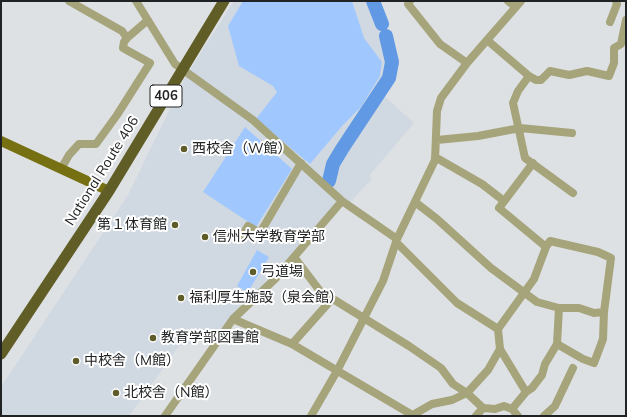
<!DOCTYPE html>
<html>
<head>
<meta charset="utf-8">
<style>
	body { margin:0 }
	#map { position:relative; width:627px; height:417px; overflow:hidden; background:#dee1e4; font-family:Mulish,sans-serif }
	canvas { display:block }
	.frame { position:absolute; inset:0; border:2px solid #212223; pointer-events:none }
</style>
</head>
<body>
<div id="map">
<canvas width="627" height="417"></canvas>
<div class="frame"></div>
</div>
<script>
const ctx = document.querySelector('canvas').getContext('2d');
ctx.lineJoin = 'round';
function fill(path, color) { ctx.fillStyle = color; ctx.fill(path, 'evenodd'); }
const toPath = rows => new Path2D(rows.map(r => 'M' + r).join(''));
function stroke(path, color, width, dash) { ctx.strokeStyle = color; ctx.lineWidth = width; ctx.lineCap = dash ? 'butt' : 'round'; ctx.setLineDash(dash || []); ctx.stroke(path); }
function write(font, color, halo, rows, align = 'center') {
  ctx.font = font + ' Mulish,"Noto Sans JP",sans-serif'; ctx.lineWidth = 4; ctx.setLineDash([]); ctx.textBaseline = 'middle'; ctx.strokeStyle = halo; ctx.fillStyle = color; for (const [text, x, y, turn = 0] of rows) {
    ctx.save(); ctx.translate(x, y); ctx.rotate((+turn || 0) * Math.PI / 180); ctx.textAlign = isNaN(turn) ? turn : align; if (halo) ctx.strokeText(text, 0, 0); ctx.fillText(text, 0, 0); ctx.restore();
  }
}
fill(toPath([
	[234,1,369,1,396,75,384,96,414,123,369,176,372,179,348,204,342,199,280,270,214,339,179,346,129,416,1,416,1,387,128,195,186,76]
]), '#d0d8e2');
fill(toPath([
	[243,1,352,1,364,38,382,62,380,76,361,107,342,126,310,164,256,119,277,92,273,86,239,66,228,26],
	[245,127,292,169,256,227,203,192],
	[257,250,269,257,248,292,237,286]
]), '#a1c8fe');
stroke(toPath([
	[373,1,382,24],
	[329,181,333,164,342,149,389,78,392,62,386,36]
]), '#6199e4', 14);
stroke(toPath([
	[69,1,122,31,127,38,148,20],
	[136,1,175,64,253,120,342,201,276,278,233,319,165,416],
	[410,1,408,4,440,44,467,63],
	[508,1,516,7],
	[610,22,617,4,616,1],
	[487,40,529,76,536,80,541,80,550,71,569,75,587,71,609,76,614,63,614,48,621,44,626,20],
	[529,76,518,91,513,103,525,158,573,193],
	[437,140,478,136,520,128,572,133],
	[435,157,482,184,504,201],
	[533,163,499,208,546,247],
	[61,169,69,155,79,144,96,144,117,115,150,63,123,48,124,42,127,38],
	[342,201,397,239],
	[415,202,437,219,491,268,537,302,559,308,579,308,594,313,604,312],
	[242,236,248,226,260,233,301,163],
	[396,242,457,303,498,329,500,349,488,370,467,393,452,400,432,404,411,416],
	[294,257,320,291,409,346,441,368,453,384,467,393,483,408,495,409,504,406,512,409,518,416],
	[233,319,292,344,414,416],
	[498,329,534,279,546,247,550,241,598,252,611,258,604,312,603,339,594,363,583,359,557,344,559,308],
	[292,344,332,299],
	[500,349,526,392,512,409],
	[526,392,532,388,542,375,545,364,557,344],
	[311,416,337,371,383,281,397,239,435,160,437,111,441,98,467,63,521,1],
	[476,416,483,408],
	[544,416,555,406,573,368]
]), '#a6a47b', 8);
stroke(toPath([
	[1,141,109,191]
]), '#767012', 10);
stroke(toPath([
	[1,354,109,191,224,1]
]), '#605d26', 11);
for (const [x, y, r, color] of [
	[184,149,4,"#5e5c28"],
	[175,225,4,"#5e5c28"],
	[205,237,4,"#5e5c28"],
	[253,272,4,"#5e5c28"],
	[181,298,4,"#5e5c28"],
	[153,338,4,"#5e5c28"],
	[76,361,4,"#5e5c28"],
	[116,393,4,"#5e5c28"]
]) { const dot = new Path2D(); dot.arc(x, y, r, 0, 2 * Math.PI); ctx.fillStyle = color; ctx.fill(dot); stroke(dot, '#fff', 1.5); }
for (const [x, y, w] of [
	[166,96,32]
]) { const box = new Path2D(); box.roundRect(x - w / 2, y - 11, w, 22, 3); ctx.fillStyle = '#fff'; ctx.fill(box); stroke(box, '#212223', 1); }
write('bold 13px', '#212223', null, [
	["406",166,96]
]);
write('14px', '#212223', '#fff', [
	["西校舎（W館）",192,149],
	["第１体育館",167,225,"right"],
	["信州大学教育学部",213,237],
	["弓道場",261,272],
	["福利厚生施設（泉会館）",189,298],
	["教育学部図書館",161,338],
	["中校舎（M館）",84,361],
	["北校舎（N館）",124,393]
], 'left');
write('14px', '#212223', '#fff', [
	["National Route 406",102,171,-58]
]);
</script>
</body>
</html>
